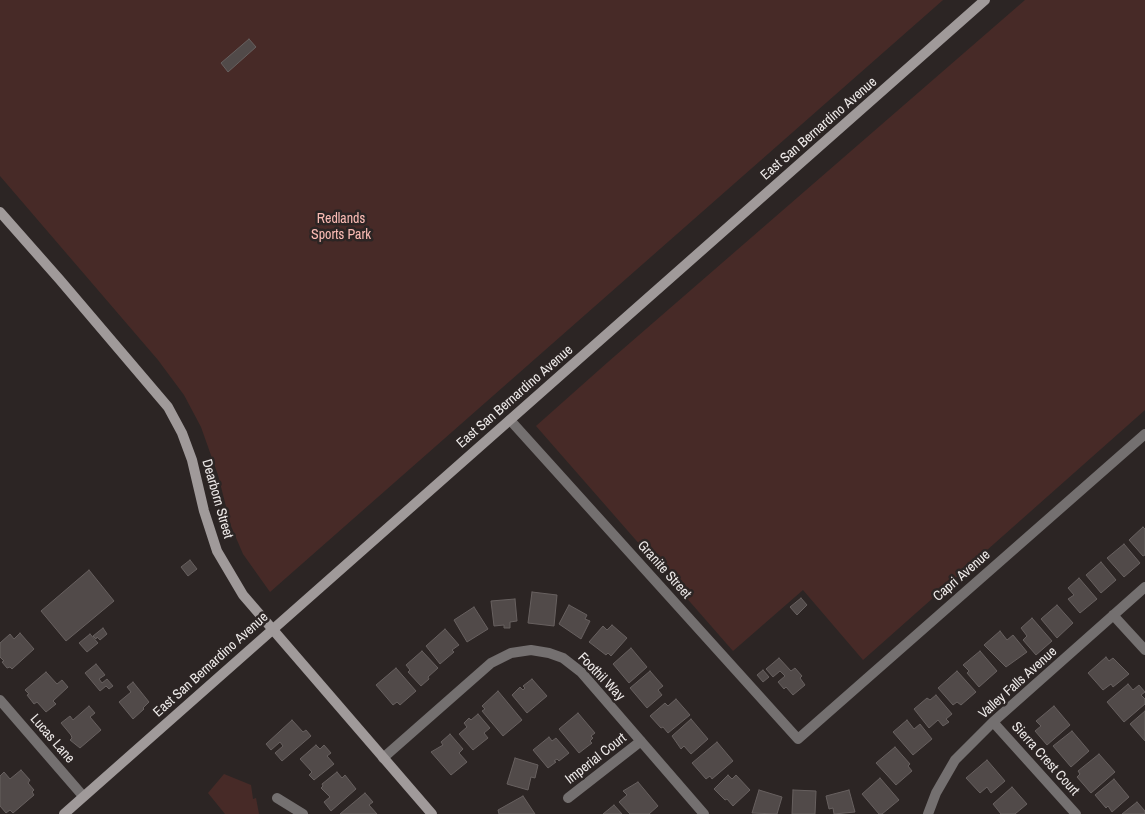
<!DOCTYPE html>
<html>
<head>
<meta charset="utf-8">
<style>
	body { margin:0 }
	canvas { display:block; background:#2c2524 }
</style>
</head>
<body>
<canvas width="1145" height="814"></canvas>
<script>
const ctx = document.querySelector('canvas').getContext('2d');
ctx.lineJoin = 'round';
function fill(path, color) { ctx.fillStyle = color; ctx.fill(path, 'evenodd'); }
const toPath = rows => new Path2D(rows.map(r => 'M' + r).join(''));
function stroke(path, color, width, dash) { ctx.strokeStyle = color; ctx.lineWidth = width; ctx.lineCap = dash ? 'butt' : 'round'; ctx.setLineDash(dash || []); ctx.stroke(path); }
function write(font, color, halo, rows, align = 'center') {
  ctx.font = font + ' "Archivo Narrow",sans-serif'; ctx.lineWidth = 5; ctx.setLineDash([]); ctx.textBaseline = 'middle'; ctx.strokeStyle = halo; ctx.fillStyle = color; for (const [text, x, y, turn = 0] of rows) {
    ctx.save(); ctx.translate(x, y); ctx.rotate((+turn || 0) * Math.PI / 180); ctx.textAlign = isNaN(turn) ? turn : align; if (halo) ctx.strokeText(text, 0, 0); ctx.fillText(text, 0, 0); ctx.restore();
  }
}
fill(toPath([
	[0,0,943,0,270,592,243,554,231,526,218,475,201,427,184,395,158,360,0,176],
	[1025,0,1145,0,1145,410,863,660,803,590,733,651,536,426,608,362],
	[224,774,251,785,253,799,256,798,259,814,225,814,208,793]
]), '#472a27');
const building = toPath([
	[249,39,256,47,228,72,221,63,249,39],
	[1143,527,1145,529,1145,555,1143,556,1129,540,1143,527],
	[1124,544,1140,563,1124,577,1107,558,1124,544],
	[190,560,197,569,188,576,181,567,190,560],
	[1101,562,1116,580,1101,593,1086,575,1101,562],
	[89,570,114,601,66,641,41,611,89,570],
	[1079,578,1097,599,1080,613,1068,599,1074,595,1068,588,1079,578],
	[532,592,557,595,554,626,528,623,532,592],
	[801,598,807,605,797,615,790,607,801,598],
	[515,599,517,621,510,622,510,628,504,628,504,625,494,626,491,601,515,599],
	[569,605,587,615,585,619,590,621,581,639,559,624,569,605],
	[1057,605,1073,623,1057,638,1041,619,1057,605],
	[474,607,488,629,467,642,454,620,474,607],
	[1032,618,1052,641,1036,655,1023,640,1027,636,1021,628,1032,618],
	[612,625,627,638,611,656,608,653,606,655,589,642,603,626,607,630,612,625],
	[103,628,107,634,100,640,97,637,96,639,93,636,103,628],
	[445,629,459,645,452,650,454,652,440,664,426,646,445,629],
	[1000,631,1007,640,1013,635,1027,652,1006,667,984,645,1000,631],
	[20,633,34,649,12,669,10,667,7,668,2,662,4,661,0,657,0,643,10,634,14,639,20,633],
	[90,634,98,643,87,652,79,643,90,634],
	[631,648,647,667,629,683,613,664,631,648],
	[422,651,438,668,428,677,429,679,421,686,408,672,410,670,406,665,422,651],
	[980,651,997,671,979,687,967,673,969,671,963,665,980,651],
	[1106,657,1109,661,1113,658,1129,674,1113,687,1111,684,1103,690,1088,673,1106,657],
	[779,658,791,671,795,668,802,676,800,678,805,685,793,695,786,687,784,689,778,682,785,676,780,671,773,677,766,669,779,658],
	[96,664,105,675,99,679,102,683,107,679,113,686,109,689,106,686,100,691,85,673,96,664],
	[396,668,416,691,400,705,397,702,393,705,376,685,396,668],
	[763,670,769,677,763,682,757,675,763,670],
	[650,671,663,686,658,690,662,695,647,708,630,688,650,671],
	[957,671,976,692,961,705,957,702,953,705,938,688,957,671],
	[46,672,57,684,62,680,68,687,53,701,56,704,46,712,37,702,34,704,27,695,29,694,25,690,46,672],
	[532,679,547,696,527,713,512,695,520,687,523,690,525,688,523,686,532,679],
	[133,682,149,702,143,708,144,709,133,719,119,702,131,692,127,687,133,682],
	[1128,684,1133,690,1139,685,1145,692,1141,695,1145,699,1145,704,1124,722,1107,702,1128,684],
	[498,691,522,720,503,736,482,711,485,709,482,706,498,691],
	[936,695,952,714,946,719,949,722,943,726,938,720,929,728,914,709,927,698,930,700,936,695],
	[676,699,690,715,668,733,663,727,661,728,650,716,665,703,668,706,676,699],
	[89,706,95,713,90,717,101,730,80,748,70,740,72,738,71,735,61,723,70,716,73,720,89,706],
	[1054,706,1070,725,1047,745,1035,731,1041,726,1036,721,1054,706],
	[1145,711,1145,741,1130,724,1145,711],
	[578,713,595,733,591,736,593,738,590,741,592,743,579,753,559,729,578,713],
	[478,714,490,728,484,733,488,738,473,750,459,734,467,727,464,723,469,718,471,720,478,714],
	[691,719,708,739,691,754,684,746,681,749,672,736,691,719],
	[292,720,303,732,306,730,311,736,282,761,275,753,283,746,280,742,271,750,266,744,292,720],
	[907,720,914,729,920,724,932,739,913,755,893,732,907,720],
	[1072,731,1089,751,1071,767,1053,746,1072,731],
	[450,734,463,749,459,753,467,762,451,775,431,752,443,745,441,742,450,734],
	[549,737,552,741,556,738,569,753,559,761,557,759,554,761,556,762,548,768,533,750,549,737],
	[717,742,733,761,712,779,710,776,706,779,692,763,717,742],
	[316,745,320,749,324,745,331,753,327,756,334,764,314,780,309,775,312,772,300,759,316,745],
	[895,747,910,764,908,766,912,771,896,785,876,763,895,747],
	[1099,754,1115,772,1091,793,1077,777,1080,774,1078,771,1099,754],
	[515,758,538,765,535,778,531,777,528,790,507,784,515,758],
	[987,760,1005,781,991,793,987,787,980,793,966,778,987,760],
	[21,770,30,780,28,783,34,790,32,792,34,795,13,813,10,810,6,813,0,806,0,776,4,772,10,779,21,770],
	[337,772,342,778,345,775,356,789,331,811,324,802,330,797,321,788,323,786,322,784,337,772],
	[728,775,732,779,736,775,750,790,733,806,727,799,725,800,714,789,728,775],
	[880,778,899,800,882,814,879,814,862,794,880,778],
	[1114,779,1129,797,1112,812,1108,806,1106,808,1095,795,1114,779],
	[638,782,658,806,649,814,630,814,619,802,627,795,623,791,638,782],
	[1012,787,1027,804,1015,814,1001,814,993,804,1012,787],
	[759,790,782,797,777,814,752,813,759,790],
	[793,790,816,791,815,814,792,814,793,790],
	[849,790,855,812,834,814,833,808,829,809,826,796,849,790],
	[365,793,373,802,369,805,377,814,340,814,365,793],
	[523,796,535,814,499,814,498,810,523,796],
	[1137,802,1145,811,1145,814,1122,814,1137,802],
	[614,805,622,814,603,814,614,805]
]);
fill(building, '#514a49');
stroke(building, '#67605f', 1);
stroke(toPath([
	[510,420,798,739,1145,434],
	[1113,615,1145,650],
	[0,700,83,796],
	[993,722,1076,814],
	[383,758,491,663,511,653,531,650,549,653,563,658,581,672,704,814],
	[277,798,303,814],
	[568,798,641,741],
	[928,814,936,793,955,760,993,722,1145,587]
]), '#747070', 10);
stroke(toPath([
	[0,212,60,280,168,407,182,433,192,460,204,511,217,551,243,595,432,814],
	[64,814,985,0]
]), '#a09a9a', 10);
write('14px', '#ede9e8', '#2c2524', [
	["East San Bernardino Avenue",819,129,-41],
	["East San Bernardino Avenue",515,397,-41],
	["Dearborn Street",217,499,74],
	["Granite Street",664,570,48],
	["Capri Avenue",962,576,-41],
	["East San Bernardino Avenue",211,665,-42],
	["Foothil Way",601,677,46],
	["Valley Falls Avenue",1018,683,-42],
	["Lucas Lane",52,739,49],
	["Imperial Court",596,759,-38],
	["Sierra Crest Court",1045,759,48]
]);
write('14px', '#fbbcb5', '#2c2524', [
	["Redlands",341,219],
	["Sports Park",341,235]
]);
</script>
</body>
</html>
